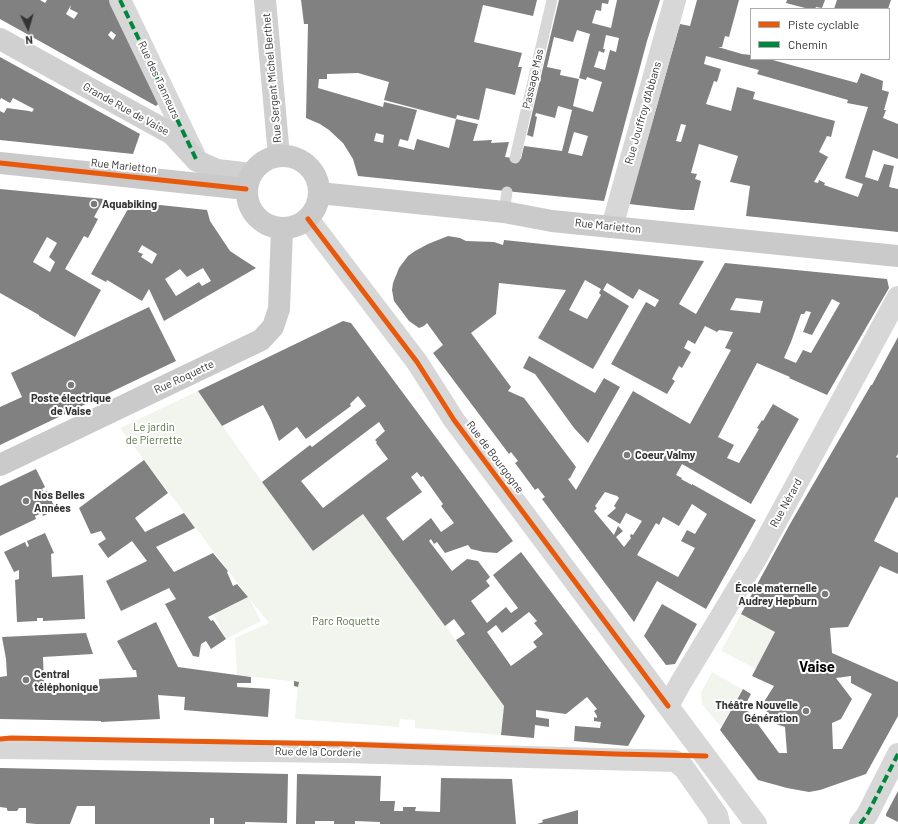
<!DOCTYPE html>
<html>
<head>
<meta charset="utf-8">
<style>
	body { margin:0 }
	#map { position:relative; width:898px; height:824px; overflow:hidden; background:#fff; font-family:Barlow,sans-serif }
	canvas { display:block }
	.legend { position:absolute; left:750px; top:8px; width:140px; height:52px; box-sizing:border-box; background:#fff; border:1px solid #adadad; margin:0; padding:5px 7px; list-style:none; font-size:12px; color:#333 }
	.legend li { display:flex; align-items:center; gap:8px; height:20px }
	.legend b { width:20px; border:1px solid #adadad }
	.north { position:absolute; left:8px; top:8px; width:40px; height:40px; -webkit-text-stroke:3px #fff; paint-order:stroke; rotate:175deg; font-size:11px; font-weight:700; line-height:16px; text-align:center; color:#333 }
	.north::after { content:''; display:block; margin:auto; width:14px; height:18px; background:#333; clip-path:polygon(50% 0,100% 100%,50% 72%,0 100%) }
</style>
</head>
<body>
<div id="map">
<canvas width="898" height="824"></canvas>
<ul class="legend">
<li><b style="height:5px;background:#e8590c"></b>Piste cyclable</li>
<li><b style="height:5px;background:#00873e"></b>Chemin</li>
</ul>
<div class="north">N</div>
</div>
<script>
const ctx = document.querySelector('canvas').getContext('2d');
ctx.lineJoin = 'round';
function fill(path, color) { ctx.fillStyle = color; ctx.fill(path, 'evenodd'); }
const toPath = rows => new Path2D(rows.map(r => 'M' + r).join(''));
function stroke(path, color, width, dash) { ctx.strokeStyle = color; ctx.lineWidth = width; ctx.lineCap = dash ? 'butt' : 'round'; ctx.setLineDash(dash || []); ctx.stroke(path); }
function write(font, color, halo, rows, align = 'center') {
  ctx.font = font + ' Barlow,sans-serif'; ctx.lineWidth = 4; ctx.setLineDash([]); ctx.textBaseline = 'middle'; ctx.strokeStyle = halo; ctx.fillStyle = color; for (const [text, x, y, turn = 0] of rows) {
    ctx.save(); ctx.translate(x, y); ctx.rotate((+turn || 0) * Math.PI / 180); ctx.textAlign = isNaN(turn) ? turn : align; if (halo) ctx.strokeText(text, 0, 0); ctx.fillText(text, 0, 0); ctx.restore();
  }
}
fill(toPath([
	[198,391,262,482,313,551,363,514,504,706,501,735,415,728,415,720,400,719,399,727,295,719,298,682,237,675,235,638,269,623,249,598,261,621,226,639,214,615,248,597,120,428],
	[741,614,775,632,756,669,721,651],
	[712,672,742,689,721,727,702,704,701,693]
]), '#f1f5ed');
fill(toPath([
	[0,0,40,0,45,3,47,0,112,0,162,100,156,106,0,19],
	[71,5,70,9,78,13,74,19,66,14],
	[111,31,116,35,113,40,108,35],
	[301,0,537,0,533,16,483,5,474,42,522,53,518,67,522,67,515,95,486,88,479,120,457,115,456,119,478,124,473,141,492,140,491,143,509,142,505,157,521,159,524,146,562,151,564,143,572,110,558,106,555,118,536,113,535,116,537,117,533,137,527,135,559,0,609,0,608,4,602,3,601,11,596,10,592,23,611,28,617,0,660,0,647,41,604,201,358,176,353,159,343,143,329,130,320,124,306,118,308,24,304,24],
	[577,30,590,34,579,78,586,80,587,77,602,82,593,112,573,106,579,79,560,75,561,70,547,67,554,37,573,42],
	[606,35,619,38,616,52,610,50,605,70,594,67,599,51,604,53,605,49,603,49],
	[358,73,389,82,384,100,456,119,449,148,417,139,414,150,398,146,400,139,408,141,417,110,384,102,383,107,318,88,319,79,327,79,327,74],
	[574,132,588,136,582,156,568,153],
	[376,133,384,135,383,143,374,141],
	[697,0,739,0,729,37,725,36,722,47,718,47,742,54,751,55,751,59,769,59,857,83,861,73,883,81,882,90,889,92,884,110,886,110,883,118,898,124,898,159,873,150,865,177,878,181,884,164,894,166,889,187,898,189,898,232,746,216,750,186,730,182,738,156,699,144,691,173,697,174,695,179,701,181,694,210,682,210,629,204,680,24,690,26],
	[706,56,759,70,757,74,848,100,847,103,868,107,845,178,863,184,858,197,824,185,825,183,819,180,818,183,814,182,828,157,819,152,827,136,831,137,835,121,753,99,755,92,737,87,731,111,706,104,714,81,717,82,721,69,704,64],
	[681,124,686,125,681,142,676,141],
	[787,0,825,0,822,8,816,7,815,9,809,9,786,3],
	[837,0,891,0,888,9,834,9],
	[0,57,140,134,133,154,0,140,0,111,4,113,7,108,29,111,32,112,34,109,13,98,10,103,1,98,0,100],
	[0,189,104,199,94,217,98,219,88,238,84,236,65,269,101,290,75,337,39,316,39,315,0,293],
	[47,237,57,243,49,257,55,262,50,272,33,262],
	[132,202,207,210,210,221,230,251,239,257,256,268,164,321,149,289,142,301,107,280,106,282,91,274],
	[142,245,157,254,152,264,141,257,143,254,138,252],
	[203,268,211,281,202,286,199,282,176,296,165,279,180,269,187,277],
	[448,236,460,238,466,241,494,242,503,245,504,240,704,261,679,304,696,314,725,263,887,279,889,288,827,395,789,378,790,377,757,363,718,437,734,445,727,458,739,463,759,429,757,428,762,420,763,421,773,404,799,419,751,504,682,464,676,475,682,478,681,479,692,485,692,484,756,520,706,609,657,581,634,622,542,499,545,497,538,488,535,490,515,463,518,461,511,452,509,454,433,353,443,345,427,323,424,326,419,328,409,321,394,301,392,290,393,283,399,268,408,256,415,251,428,244],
	[585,280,601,289,599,293,601,295,587,319,569,310],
	[499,283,566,290,538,338,593,369,629,306,603,290,607,283,633,299,639,289,659,300,655,307,646,302,611,364,667,394,675,381,672,379,679,366,682,368,691,352,684,348,688,340,695,344,705,326,717,332,719,330,733,332,725,348,731,350,690,424,633,391,576,490,568,479,570,478,576,467,524,398,508,391,511,387,471,333,496,314],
	[736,298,763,301,760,313,730,310],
	[832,299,840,303,811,353,803,350,796,363,784,358,791,342,801,314,804,314,806,311,811,312,803,332,812,335],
	[605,492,617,496,619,498,614,506,616,508,607,516,620,524,626,513,642,521,633,535,631,534,630,536,631,538,624,547,616,537,623,531,618,526,614,535,594,511,597,508,595,506],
	[692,504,707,514,695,534,687,530,681,541,695,548,678,577,637,555,656,523,659,525,663,517,679,526],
	[149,307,176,361,0,445,0,407,22,397,11,373],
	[343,321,351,323,513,541,497,553,484,552,471,549,468,545,445,553,437,542,434,544,431,539,429,541,452,571,467,559,478,561,490,577,486,581,490,586,471,601,487,623,506,607,511,613,518,608,493,575,521,552,645,716,628,746,574,741,575,726,600,728,601,722,594,721,594,717,597,718,597,716,594,711,597,709,587,697,566,714,536,710,536,717,549,719,549,727,535,725,534,738,501,735,504,706,456,640,465,634,454,619,445,626,363,514,313,551,262,482,310,445,312,447,366,406,358,396,350,404,351,406,306,439,297,427,279,441,271,420,263,405,222,426,198,391],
	[379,422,385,431,375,440,377,442,376,443,388,459,323,508,301,481],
	[417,472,421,477,423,476,443,504,441,506,454,523,441,532,431,518,403,541,386,518,422,492,411,477],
	[529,612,537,621,534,623,543,634,533,642,537,647,511,666,487,632,496,625,502,633],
	[898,337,898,454,896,457,898,458,898,498,896,497,874,541,898,553,898,574,880,566,848,627,830,628,832,653,898,682,898,716,866,774,820,790,809,792,787,788,758,780,720,730,743,689,751,694,743,709,749,712,779,753,787,753,785,727,776,724,762,705,774,686,752,676,775,632,741,614,790,524,871,385,872,385],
	[851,676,851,683,872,694,842,749,833,749,832,723,841,719,852,699,836,678],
	[529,356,595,393,604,378,620,387,588,443,574,428,535,374,523,368],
	[144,460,168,493,135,518,145,532,184,513,195,528,156,547,174,572,213,553,228,571,227,572,233,586,237,584,248,597,208,617,211,621,213,620,226,639,211,649,206,641,201,644,199,657,193,656,165,604,176,599,169,588,121,611,106,581,147,561,132,541,108,558,98,544,106,539,101,531,91,534,79,508],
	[36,469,45,487,42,489,44,492,47,491,56,510,43,516,42,513,35,516,36,519,0,536,0,486],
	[45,533,54,553,51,554,52,577,83,575,85,619,43,621,43,618,37,618,37,621,17,622,15,580,19,579,19,570,14,572,4,552,25,542,27,547,29,546,27,541],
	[662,604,697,624,675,664,666,665,644,636],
	[156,622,178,667,251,677,251,683,237,683,237,687,270,689,268,717,184,710,185,697,158,695,160,719,101,722,101,721,0,719,0,677,7,676,6,659,2,637,86,633,93,654,43,657,44,684,99,685,99,679,137,677,136,670,133,670,117,641],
	[294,681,299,682,298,687,294,686],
	[0,768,288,774,287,823,245,822,245,824,214,824,214,818,210,818,210,824,95,824,95,806,77,806,70,824,36,824,26,823,26,808,19,808,17,811,8,811,7,810,7,808,0,807],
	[297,774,381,776,380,801,395,801,394,811,403,811,403,807,416,807,415,811,440,812,441,778,512,779,516,824,380,824,380,822,355,821,355,824,334,824,334,821,315,821,315,824,296,824],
	[898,791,898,822,886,816,886,814],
	[578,810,578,824,537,824,543,822,542,820]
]), '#818181');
stroke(toPath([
	[515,158,552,0],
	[504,212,507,192]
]), '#d7d7d7', 11);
stroke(toPath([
	[120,0,194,154],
	[308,219,417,362,454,420,756,824],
	[612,227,675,0],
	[668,706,680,684,758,555,898,297],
	[0,748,343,752,675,761,684,768,717,815,719,824],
	[860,824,867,815,898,754]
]), '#d7d7d7', 22);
stroke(toPath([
	[265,0,279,156],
	[0,39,172,134,197,161,217,170,251,174]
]), '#d0d0d0', 22);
stroke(toPath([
	'247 192a36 36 0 1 1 72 0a36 36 0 1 1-72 0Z',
	[0,163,246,189],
	[319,193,504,212,552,221,898,256],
	[0,465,261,340,273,327,279,309,282,229]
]), '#cacaca', 22);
stroke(toPath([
	[120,0,197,161],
	[860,824,867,815,898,754]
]), '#00873e', 4, [8, 4]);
stroke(toPath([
	[0,163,246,189],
	[308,219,417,362,454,420,668,706],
	[0,739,11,738,343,744,615,754,706,756]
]), '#e8590c', 5);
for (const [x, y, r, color] of [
	[94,204,4,"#7a7a7a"],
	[71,385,4,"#7a7a7a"],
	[627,455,4,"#7a7a7a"],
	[26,501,4,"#7a7a7a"],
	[825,594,4,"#7a7a7a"],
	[26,680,4,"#7a7a7a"],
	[806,711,4,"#7a7a7a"]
]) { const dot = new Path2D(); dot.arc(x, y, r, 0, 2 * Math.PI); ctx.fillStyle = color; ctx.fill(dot); stroke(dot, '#fff', 1.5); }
write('11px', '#333', '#fff', [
	["Rue Sergent Michel Berthet",272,78,-95],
	["Passage Mas",533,79,-77],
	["Rue des Tanneurs",159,80,65],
	["Grande Rue de Vaise",126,109,29],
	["Rue Jouffroy d'Abbans",643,113,-74],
	["Rue Marietton",124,166,6],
	["Rue Marietton",608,226,6],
	["Rue Roquette",184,377,-25],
	["Rue de Bourgogne",495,457,53],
	["Rue Nérard",786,503,-61],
	["Rue de la Corderie",318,752,1]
]);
write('bold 11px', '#333', '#fff', [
	["Aquabiking",102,204],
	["Poste électrique",71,398,"center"],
	["de Vaise",71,411,"center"],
	["Coeur Valmy",635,455],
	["Nos Belles",34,495],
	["Années",34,508],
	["École maternelle",817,588,"right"],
	["Audrey Hepburn",817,601,"right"],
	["Central",34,674],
	["téléphonique",34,687],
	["Théâtre Nouvelle",798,705,"right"],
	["Génération",798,718,"right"]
], 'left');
write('11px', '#56703f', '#fff', [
	["Le jardin",154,427],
	["de Pierrette",154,440],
	["Parc Roquette",346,621]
]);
write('bold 15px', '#000', '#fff', [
	["Vaise",817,667]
]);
</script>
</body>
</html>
